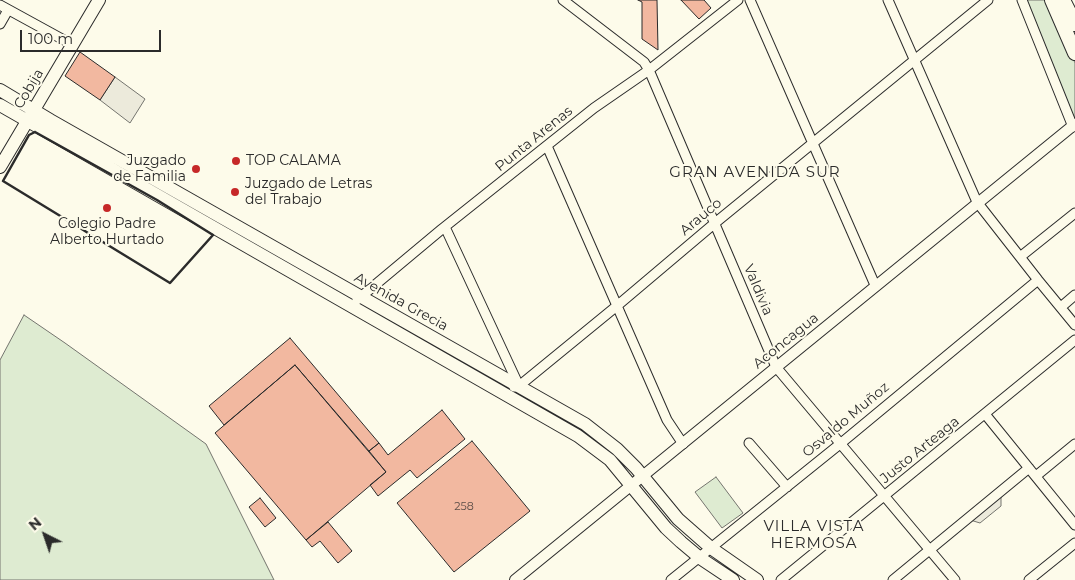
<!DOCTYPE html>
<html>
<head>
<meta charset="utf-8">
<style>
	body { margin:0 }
	#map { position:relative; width:1075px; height:580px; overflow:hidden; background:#fdfbea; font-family:Montserrat,sans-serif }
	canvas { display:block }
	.north { position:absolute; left:20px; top:510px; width:50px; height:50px; -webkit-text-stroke:4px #fdfbea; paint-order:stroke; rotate:319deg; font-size:14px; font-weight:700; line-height:20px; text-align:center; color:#2b2b2b }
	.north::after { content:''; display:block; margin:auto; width:18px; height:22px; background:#2b2b2b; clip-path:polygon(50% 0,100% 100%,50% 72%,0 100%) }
	.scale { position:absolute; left:20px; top:30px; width:141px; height:22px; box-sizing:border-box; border:2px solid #2b2b2b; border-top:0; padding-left:6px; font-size:15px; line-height:18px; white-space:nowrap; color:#2b2b2b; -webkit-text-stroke:4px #fdfbea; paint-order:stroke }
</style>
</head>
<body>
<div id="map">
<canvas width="1075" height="580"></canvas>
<div class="north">N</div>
<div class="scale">100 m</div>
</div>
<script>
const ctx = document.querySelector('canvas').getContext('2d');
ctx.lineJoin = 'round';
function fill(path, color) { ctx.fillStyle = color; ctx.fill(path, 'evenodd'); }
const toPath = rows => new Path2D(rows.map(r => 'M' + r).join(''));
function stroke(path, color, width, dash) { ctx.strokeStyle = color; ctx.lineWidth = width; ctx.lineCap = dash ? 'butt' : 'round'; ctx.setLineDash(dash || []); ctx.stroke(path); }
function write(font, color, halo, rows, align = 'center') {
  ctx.font = font + ' Montserrat,sans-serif'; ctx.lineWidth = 4; ctx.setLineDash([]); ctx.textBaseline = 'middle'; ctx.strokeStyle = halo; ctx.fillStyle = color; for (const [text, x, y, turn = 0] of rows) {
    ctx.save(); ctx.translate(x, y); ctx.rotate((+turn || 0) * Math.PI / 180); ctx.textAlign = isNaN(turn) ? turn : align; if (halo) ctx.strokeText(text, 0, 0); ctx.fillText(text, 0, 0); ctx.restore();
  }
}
const green = toPath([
	[1022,0,1049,0,1075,63,1075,124,1022,0],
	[24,315,65,343,206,444,274,580,0,580,0,360,24,315],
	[716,477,743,513,722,528,695,492,716,477]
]);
fill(green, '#deebd1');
stroke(green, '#74746e', 1);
const parking = toPath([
	[115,77,145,99,130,123,100,100,115,77],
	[1001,491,1001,506,980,523,967,519,1001,491]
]);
fill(parking, '#eceadb');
stroke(parking, '#74746e', 1);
const building = toPath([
	[638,0,657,0,658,50,642,39,642,2,638,0],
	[681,0,704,0,711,8,699,19,681,0],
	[80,52,115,77,100,100,65,76,80,52],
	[290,338,379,443,369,451,295,365,224,425,209,406,290,338],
	[295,365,386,472,306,540,215,433,295,365],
	[442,410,465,439,417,478,410,470,378,496,370,485,386,472,369,451,379,443,388,455,442,410],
	[472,441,530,511,454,572,397,503,472,441],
	[260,498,276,518,265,527,249,507,260,498],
	[328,522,352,551,338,563,320,541,312,547,306,540,328,522]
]);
fill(building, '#f2b8a0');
stroke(building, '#2b2b2b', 1);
const minor = toPath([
	[563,0,644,62,649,70,776,367,955,580],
	[750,0,875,285],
	[888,0,977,202,1038,280,1075,325],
	[1022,0,1073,127],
	[0,5,73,45],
	[0,24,8,10],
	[547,146,667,420,683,444],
	[445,227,519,386],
	[1020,257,1075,213],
	[357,300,442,229,594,108,649,70,738,0],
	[1061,307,1075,295],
	[514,387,519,386,618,305,715,223,988,0],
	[985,414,1075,525],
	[749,443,787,487],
	[1036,476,1075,444],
	[671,580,840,444,1038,280],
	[781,580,1075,340],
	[893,580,1029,468],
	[1029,580,1075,543]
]);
const tertiary = toPath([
	[515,580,1075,124]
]);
const secondary = toPath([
	[0,90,50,120,585,424,617,449,636,468,678,519,711,548,757,580],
	[0,105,578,436,610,460,666,528,681,542,700,558,733,580],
	[0,167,99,0]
]);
const primary = toPath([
	[1052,0,1075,53],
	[1063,0,1075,24]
]);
stroke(minor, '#2b2b2b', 11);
stroke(tertiary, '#2b2b2b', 12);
stroke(secondary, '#2b2b2b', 14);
stroke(primary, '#2b2b2b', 16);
stroke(minor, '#fdfbea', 9);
stroke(tertiary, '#fdfbea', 10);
stroke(secondary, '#fdfbea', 12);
stroke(primary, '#fdfbea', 14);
stroke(toPath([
	[35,132,157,200,213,235,170,283,3,181,29,135,35,132]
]), '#2b2b2b', 2.5);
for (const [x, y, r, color] of [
	[236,161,5,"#c62828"],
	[196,169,5,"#c62828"],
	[235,192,5,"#c62828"],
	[107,208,5,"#c62828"]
]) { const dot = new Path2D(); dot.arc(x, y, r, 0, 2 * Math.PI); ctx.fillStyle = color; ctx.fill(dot); stroke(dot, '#fdfbea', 2); }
write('11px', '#5d4e48', null, [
	["258",464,507]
]);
write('14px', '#2b2b2b', '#fdfbea', [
	["Cobija",29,89,-59],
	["Punta Arenas",534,139,-39],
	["Arauco",701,217,-40],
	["Valdivia",758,290,67],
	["Avenida Grecia",401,302,29],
	["Aconcagua",786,341,-39],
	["Osvaldo Muñoz",846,420,-40],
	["Justo Arteaga",920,450,-39]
]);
write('14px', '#2b2b2b', '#fdfbea', [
	["Juzgado",186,161,"right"],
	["de Familia",186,177,"right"],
	["TOP CALAMA",246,161],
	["Juzgado de Letras",245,184],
	["del Trabajo",245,200],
	["Colegio Padre",107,224,"center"],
	["Alberto Hurtado",107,240,"center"]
], 'left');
ctx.letterSpacing = '1px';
write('15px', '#2b2b2b', '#fdfbea', [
	["GRAN AVENIDA SUR",755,173],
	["VILLA VISTA",814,527],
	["HERMOSA",814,544]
]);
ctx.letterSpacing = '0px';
</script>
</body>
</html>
